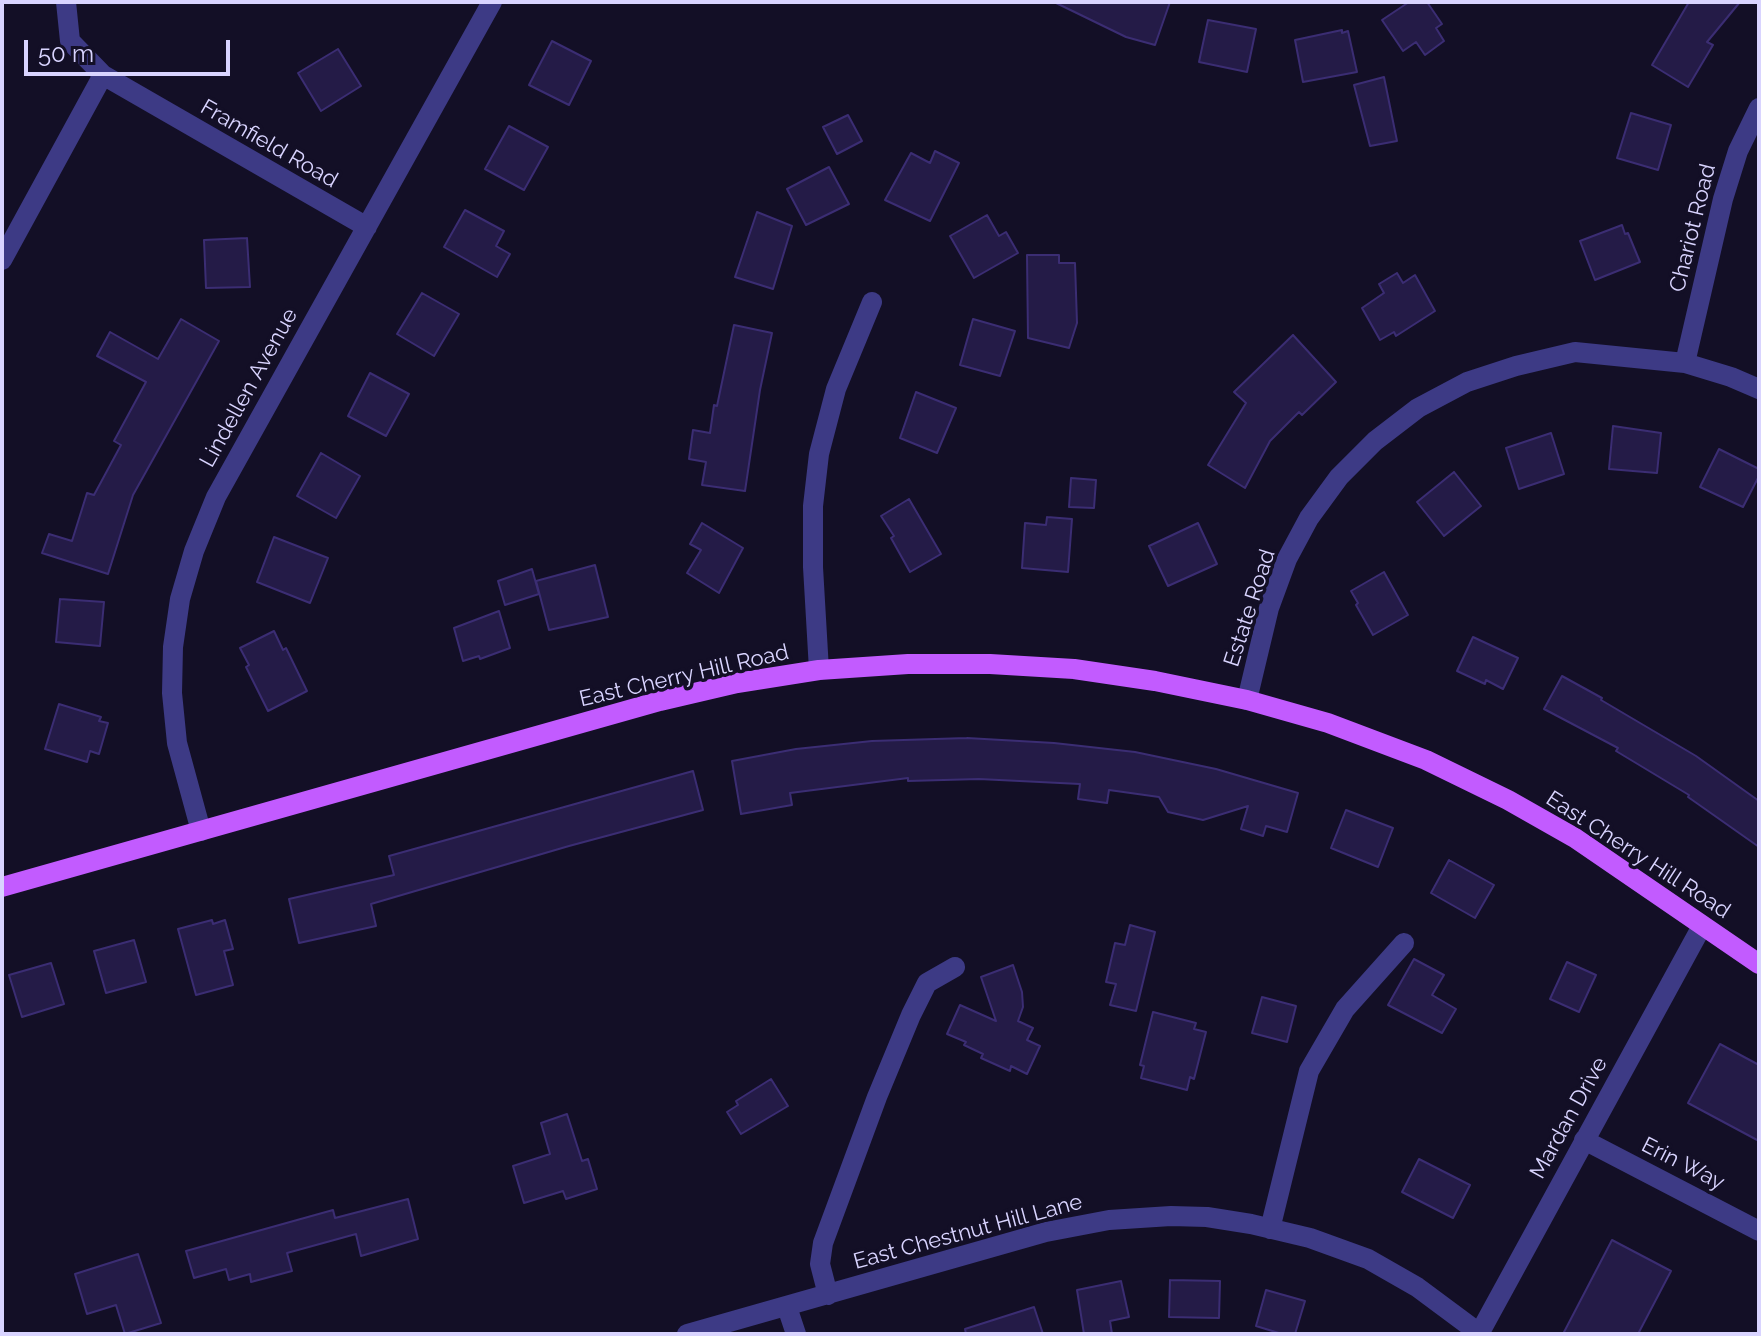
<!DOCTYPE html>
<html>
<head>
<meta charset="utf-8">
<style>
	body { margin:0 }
	#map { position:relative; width:1761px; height:1336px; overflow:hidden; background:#130f26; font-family:Raleway,sans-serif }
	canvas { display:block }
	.frame { position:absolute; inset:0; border:4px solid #d9d4ff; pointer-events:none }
	.scale { position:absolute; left:24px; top:40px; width:206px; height:36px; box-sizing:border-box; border:4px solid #d9d4ff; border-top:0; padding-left:10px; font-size:24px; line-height:28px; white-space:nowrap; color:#d9d4ff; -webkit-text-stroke:6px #130f26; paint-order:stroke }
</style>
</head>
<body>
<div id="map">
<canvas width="1761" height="1336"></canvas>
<div class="frame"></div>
<div class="scale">50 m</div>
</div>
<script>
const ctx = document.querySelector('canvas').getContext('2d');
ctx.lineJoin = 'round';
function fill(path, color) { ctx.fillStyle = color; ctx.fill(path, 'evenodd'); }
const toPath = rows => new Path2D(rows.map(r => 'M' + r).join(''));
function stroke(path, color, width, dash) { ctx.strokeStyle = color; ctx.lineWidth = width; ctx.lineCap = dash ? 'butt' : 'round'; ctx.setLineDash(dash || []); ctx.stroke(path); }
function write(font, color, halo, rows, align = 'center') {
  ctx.font = font + ' Raleway,sans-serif'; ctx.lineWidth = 7; ctx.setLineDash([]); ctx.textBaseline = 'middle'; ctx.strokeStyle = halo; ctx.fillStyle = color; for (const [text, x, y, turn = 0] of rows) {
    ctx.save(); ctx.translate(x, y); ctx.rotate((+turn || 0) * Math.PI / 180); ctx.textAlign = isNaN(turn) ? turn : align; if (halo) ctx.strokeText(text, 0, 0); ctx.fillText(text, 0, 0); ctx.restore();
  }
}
const building = toPath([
	[1054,2,1170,2,1155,45,1126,37,1054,2],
	[1409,2,1427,2,1442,24,1436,28,1444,41,1425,55,1416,42,1403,51,1382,20,1409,2],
	[1689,2,1740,2,1707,42,1713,45,1688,87,1652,65,1689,2],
	[1208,20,1256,29,1247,72,1199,62,1208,20],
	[1342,30,1342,33,1348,31,1357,72,1303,82,1295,40,1342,30],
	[552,41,591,61,569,105,529,85,552,41],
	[338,49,361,86,321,111,298,73,338,49],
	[1384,77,1397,141,1370,146,1354,85,1384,77],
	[1631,113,1671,125,1658,170,1617,158,1631,113],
	[848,115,862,141,837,154,823,127,848,115],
	[509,126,548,147,524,190,485,169,509,126],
	[935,151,959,163,930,221,885,200,911,153,930,163,935,151],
	[829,167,849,204,806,225,787,189,829,167],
	[465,210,504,231,496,246,510,254,497,277,444,247,465,210],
	[757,212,792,226,773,289,735,277,757,212],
	[987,215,999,236,1006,232,1018,253,974,278,950,236,987,215],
	[1622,225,1625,234,1628,233,1640,262,1595,280,1580,241,1622,225],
	[247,238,250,287,206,288,204,240,247,238],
	[1027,255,1059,255,1059,263,1075,263,1077,323,1069,348,1028,338,1027,255],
	[1397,273,1403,283,1415,275,1435,311,1396,336,1394,332,1380,340,1362,308,1384,293,1379,284,1397,273],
	[422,293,459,314,434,356,397,334,422,293],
	[181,319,219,341,133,495,108,574,42,553,49,534,72,541,87,493,94,495,121,445,114,441,146,382,97,356,110,332,158,359,181,319],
	[973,319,1015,331,1000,376,960,365,973,319],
	[734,325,772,333,760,390,745,491,702,485,706,462,689,459,693,430,710,433,714,405,717,406,734,325],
	[1293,335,1336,382,1302,415,1299,412,1270,441,1245,488,1208,465,1246,403,1234,392,1293,335],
	[370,373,409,394,386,436,348,416,370,373],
	[916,392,956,408,937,453,900,438,916,392],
	[1613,426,1661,433,1657,473,1609,469,1613,426],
	[1551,433,1564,474,1519,489,1506,448,1551,433],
	[1719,449,1759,469,1759,476,1743,507,1700,487,1719,449],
	[321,453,360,476,336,518,297,496,321,453],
	[1454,472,1481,506,1444,536,1417,502,1454,472],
	[1071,478,1096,480,1094,508,1069,507,1071,478],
	[909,499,941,554,910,572,891,538,894,536,881,516,909,499],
	[1047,517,1072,519,1068,572,1022,568,1025,523,1046,525,1047,517],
	[702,523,743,548,719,593,687,573,701,550,690,544,702,523],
	[1198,523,1217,564,1168,586,1149,546,1198,523],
	[274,537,328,558,310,603,257,582,274,537],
	[595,565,608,617,549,630,536,581,595,565],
	[532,569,539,594,505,605,498,581,532,569],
	[1384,572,1408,615,1373,635,1356,605,1358,603,1351,591,1384,572],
	[60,599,104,602,100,646,56,642,60,599],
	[499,611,510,648,480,659,479,656,463,661,454,628,499,611],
	[274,631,283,650,286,648,307,691,268,711,246,667,249,665,240,648,274,631],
	[1473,637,1518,658,1503,689,1486,680,1485,684,1457,671,1473,637],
	[1562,676,1602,698,1601,700,1696,756,1759,801,1759,847,1688,797,1689,795,1616,751,1618,748,1544,709,1562,676],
	[59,704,101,717,99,721,108,723,99,754,90,751,87,762,45,749,59,704],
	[967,738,1054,743,1135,752,1216,769,1298,793,1287,832,1266,826,1263,836,1241,829,1248,806,1203,820,1168,812,1159,797,1109,790,1107,803,1078,799,1080,784,979,779,908,781,908,778,790,793,792,805,741,814,732,761,796,749,872,741,967,738],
	[693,771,703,810,569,846,371,904,376,926,299,943,289,899,394,875,389,856,693,771],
	[1346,810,1393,828,1378,867,1331,848,1346,810],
	[1449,860,1494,885,1475,918,1431,893,1449,860],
	[212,920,213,924,225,920,233,949,224,951,233,985,196,995,178,929,212,920],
	[1130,925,1155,932,1136,1011,1110,1005,1116,984,1106,982,1115,943,1125,945,1130,925],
	[134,940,146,982,106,993,94,951,134,940],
	[1414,959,1444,975,1432,995,1456,1009,1442,1033,1388,1005,1414,959],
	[1567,962,1596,975,1579,1012,1550,999,1567,962],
	[51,963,64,1004,22,1017,9,975,51,963],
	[1013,965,1022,992,1023,1007,1018,1021,1033,1028,1027,1040,1040,1046,1027,1074,1011,1066,1010,1071,981,1058,983,1054,964,1045,966,1042,947,1034,960,1005,996,1021,981,977,1013,965],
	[1262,997,1296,1006,1287,1042,1252,1033,1262,997],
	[1153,1012,1196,1023,1194,1029,1206,1032,1194,1079,1190,1077,1187,1090,1141,1078,1144,1066,1140,1065,1153,1012],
	[1720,1044,1759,1065,1759,1141,1688,1103,1720,1044],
	[771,1079,788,1106,741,1134,727,1112,738,1105,736,1101,771,1079],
	[567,1114,582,1161,588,1159,597,1189,566,1199,563,1191,524,1203,513,1166,550,1154,541,1123,567,1114],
	[1419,1159,1470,1185,1453,1218,1402,1192,1419,1159],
	[408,1199,418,1239,361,1256,356,1234,287,1253,292,1271,251,1282,250,1274,229,1280,226,1269,194,1278,186,1251,333,1210,335,1218,408,1199],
	[1612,1240,1671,1271,1638,1334,1563,1334,1612,1240],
	[138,1254,161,1323,125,1334,116,1305,87,1314,75,1274,138,1254],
	[1170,1280,1220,1281,1219,1318,1169,1317,1170,1280],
	[1121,1281,1129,1317,1110,1321,1112,1334,1084,1334,1077,1290,1121,1281],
	[1266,1290,1305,1301,1295,1334,1282,1334,1256,1326,1266,1290],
	[1034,1307,1043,1334,966,1334,965,1329,1034,1307]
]);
fill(building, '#241b47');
stroke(building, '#3b2d73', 2);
stroke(toPath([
	[103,75,367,227],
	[2,260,103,75,70,41,66,2],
	[1685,363,1723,199,1738,151,1759,108],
	[819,670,813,567,813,506,819,454,836,389,872,302],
	[1247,700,1269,608,1287,559,1309,518,1339,477,1375,441,1418,408,1467,382,1516,366,1575,352,1685,363,1731,377,1759,389],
	[201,831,177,743,172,693,173,647,180,599,194,551,216,497,492,2],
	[1584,1140,1759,1231],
	[1270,1229,1309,1071,1345,1009,1404,943],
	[828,1295,820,1264,823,1243,877,1097,911,1015,927,983,955,967],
	[787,1307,796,1334],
	[687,1334,1046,1232,1109,1220,1171,1216,1207,1217,1251,1224,1310,1238,1368,1259,1417,1287,1479,1333],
	[1479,1334,1702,926]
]), '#3d3a85', 20);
stroke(toPath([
	[2,887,660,701,737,683,819,670,908,664,990,664,1074,669,1155,681,1247,700,1328,723,1426,760,1508,800,1575,838,1759,964]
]), '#c25bff', 20);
write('22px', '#d9d4ff', '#130f26', [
	["Framfield Road",269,144,30],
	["Chariot Road",1693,228,-76],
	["Lindellen Avenue",249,388,-61],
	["Estate Road",1250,608,-72],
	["East Cherry Hill Road",684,676,-13],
	["East Cherry Hill Road",1638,855,33],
	["Mardan Drive",1569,1118,-61],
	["Erin Way",1683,1164,27],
	["East Chestnut Hill Lane",968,1232,-15]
]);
</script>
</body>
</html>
